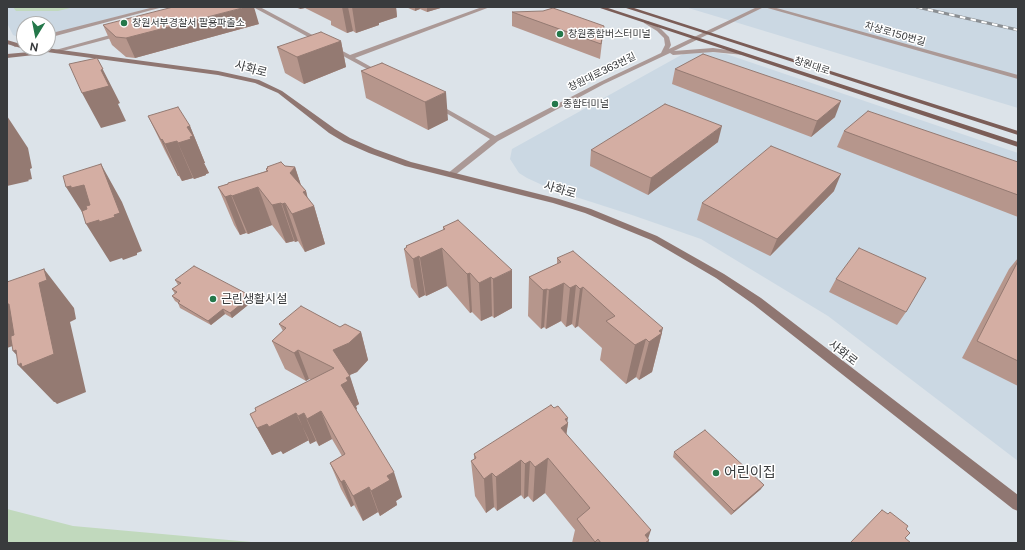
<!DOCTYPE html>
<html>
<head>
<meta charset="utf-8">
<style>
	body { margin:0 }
	#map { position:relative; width:1025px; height:550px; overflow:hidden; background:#dce3e9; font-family:"Public Sans",sans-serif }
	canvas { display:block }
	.frame { position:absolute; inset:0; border:8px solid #393b3d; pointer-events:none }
	.north { position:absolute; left:16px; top:16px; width:40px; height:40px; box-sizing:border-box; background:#fff; border:1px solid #b0b1b1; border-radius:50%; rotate:190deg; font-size:11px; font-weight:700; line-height:16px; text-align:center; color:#393b3d }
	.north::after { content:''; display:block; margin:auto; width:14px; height:18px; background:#24784a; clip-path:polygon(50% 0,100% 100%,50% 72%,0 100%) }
</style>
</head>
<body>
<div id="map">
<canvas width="1025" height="550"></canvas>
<div class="frame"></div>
<div class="north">N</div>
</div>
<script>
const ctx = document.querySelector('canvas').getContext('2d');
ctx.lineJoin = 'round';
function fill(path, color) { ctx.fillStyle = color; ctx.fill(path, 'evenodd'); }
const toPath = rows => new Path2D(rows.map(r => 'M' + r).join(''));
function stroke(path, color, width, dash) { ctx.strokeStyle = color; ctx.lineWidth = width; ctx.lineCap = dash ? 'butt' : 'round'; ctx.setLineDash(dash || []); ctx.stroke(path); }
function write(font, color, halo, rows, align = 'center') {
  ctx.font = font + ' "Public Sans","Noto Sans KR",sans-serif'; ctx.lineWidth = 3; ctx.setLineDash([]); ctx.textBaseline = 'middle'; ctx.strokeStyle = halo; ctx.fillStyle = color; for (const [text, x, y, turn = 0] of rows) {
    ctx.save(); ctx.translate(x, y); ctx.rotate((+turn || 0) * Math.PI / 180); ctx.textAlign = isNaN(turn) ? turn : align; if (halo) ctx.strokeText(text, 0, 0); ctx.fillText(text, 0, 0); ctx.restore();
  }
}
fill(toPath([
	[7,7,154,7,48,35,48,24,24,24,24,39,13,35,7,23],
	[685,7,1018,7,1018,108,725,19],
	[711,52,726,54,1018,153,1018,461,828,316,701,239,632,215,551,189,527,178,519,173,510,159,512,149,683,54]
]), '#cbd8e3');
fill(toPath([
	[13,7,74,7,58,11,16,11],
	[7,509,73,526,262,543,7,543]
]), '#c1d9bd');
fill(toPath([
	[154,7,163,7,48,38,48,34,154,7],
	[253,7,260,7,350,55,482,7,490,7,355,58,382,73,382,75,380,76,253,7],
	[757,7,764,7,674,51,713,48,742,52,744,53,744,55,713,52,673,55,670,53,604,84,498,141,454,176,451,176,447,174,490,139,434,106,434,104,438,104,495,136,600,82,661,53,665,45,664,38,657,31,644,23,644,21,648,21,661,29,669,37,671,45,669,49,757,7],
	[764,7,773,7,1018,75,1018,79,764,7],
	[121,32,124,34,123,35,55,53,52,51,121,32],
	[24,40,24,44,15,47,12,45,24,40]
]), '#ab9996');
fill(toPath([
	[7,40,24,45,24,48,26,48,24,49,7,44,7,40],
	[29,48,46,48,218,71,259,80,282,91,335,129,350,138,375,149,411,162,559,199,591,209,657,236,724,274,761,298,1018,495,1018,511,1013,509,753,304,716,278,651,240,585,213,553,203,405,166,369,153,344,142,329,133,278,93,255,83,218,75,32,50,29,48],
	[41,51,44,53,43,54,7,58,7,54,41,51]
]), '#8f7671');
fill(toPath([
	[597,7,605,7,1018,142,1018,147,597,7],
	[623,7,631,7,1018,131,1018,135,623,7]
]), '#7b5d57');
const rail = toPath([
	[917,7,1018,30]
]);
stroke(rail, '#8b8f93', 3);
stroke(rail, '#fff', 2, [5.5]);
fill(toPath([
	[295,7,396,7,397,17,379,23,379,25,356,33,353,31,347,33,331,25,331,21,305,8,300,9],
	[406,7,444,7,427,12,420,9,415,11],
	[512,12,604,26,600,59,512,26],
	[259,24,135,58,126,57,112,45,103,25],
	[341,41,346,67,304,84,285,73,277,47],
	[382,63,448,120,428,130,366,98,361,71],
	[675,69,835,117,811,137,672,84],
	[148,116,190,126,205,163,204,163,209,173,206,174,206,175,194,179,193,178,182,181,179,176,178,176,165,151],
	[844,131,1018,162,1018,217,837,147],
	[718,142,648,195,590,166,591,150],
	[285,166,295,167,301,185,306,191,307,197,314,206,325,244,305,252,298,241,295,242,294,241,286,243,272,225,248,234,246,233,240,235,234,225,218,187,266,171,266,169,268,168,267,167],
	[834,191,770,256,697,220,702,203],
	[458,220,512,308,494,318,492,316,481,321,472,312,470,313,447,286,426,296,425,295,419,298,411,287,404,249,407,248,406,246,443,230,443,227],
	[557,258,662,333,652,372,639,380,636,377,626,384,600,360,602,348,578,326,575,328,572,324,566,327,561,321,546,329,544,327,541,329,528,316,529,277,557,264],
	[1018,258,1018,386,962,358,1009,269],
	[836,279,906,312,897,325,829,292],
	[175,280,251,296,253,301,232,318,225,314,211,325,180,308,178,303,175,301,172,296,175,294,172,289,178,285],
	[279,324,340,327,361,332,368,360,357,372,349,375,359,404,356,406,357,409,356,410,402,497,396,501,397,505,380,516,378,512,363,521,354,505,351,507,341,489,330,463,342,456,332,439,319,446,316,441,310,444,309,440,283,454,281,451,272,455,257,428,311,380,309,379,306,381,285,369,272,341,283,331],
	[568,423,566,434,649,540,648,543,572,543,575,530,545,493,533,502,528,496,524,499,521,495,497,511,494,507,486,513,475,496,471,461,474,459,474,454],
	[674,452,761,489,731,515,673,457]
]), '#b6968c');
fill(toPath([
	[246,7,254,7,259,24,135,58,126,38],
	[299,7,305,7,305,8,300,9],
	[342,7,348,7,353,31,347,33],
	[352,7,396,7,397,17,379,23,379,25,356,33],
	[415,7,419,7,420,9,415,11],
	[427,7,444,7,427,12],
	[341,41,346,67,304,84,297,57],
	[97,58,120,103,118,104,126,121,101,128,82,93,101,70],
	[446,92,448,120,428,130,425,102],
	[841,101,835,117,811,137,817,121],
	[7,116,28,148,32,168,30,169,32,179,28,180,29,181,7,186],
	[190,126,205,163,204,163,209,173,206,174,206,175,194,179,178,143,187,127],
	[722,126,718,142,648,195,651,178],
	[162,139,179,176,178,176,161,140],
	[177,141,193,178,182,181,165,144],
	[101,164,122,202,142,251,137,253,137,255,123,260,122,258,110,262,86,224,89,223,66,187],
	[295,167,307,204,290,173],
	[841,174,834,191,770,256,777,239],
	[258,187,272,225,248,234,232,196],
	[306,191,310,207,314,206,325,244,305,252,292,214,303,192],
	[231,195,246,233,240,235,225,197],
	[281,203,294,241,286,243,272,205],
	[285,203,298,241,295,242,282,204],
	[442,248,447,286,426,296,420,258],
	[419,256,425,295,419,298,413,259],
	[44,269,74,308,76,319,70,322,86,392,57,404,55,402,54,402,18,365,21,363,25,365,13,351],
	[512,270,512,308,494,318,493,279],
	[470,273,472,312,470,313,467,274],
	[491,277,492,316,481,321,479,283],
	[564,283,561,321,546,329,549,290],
	[576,285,572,324,566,327,570,288],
	[583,287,578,326,575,328,580,289],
	[547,289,544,327,541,329,543,290],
	[251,296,253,301,232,318,230,313],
	[7,304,9,304,21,343,7,348],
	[223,309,225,314,211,325,208,321],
	[663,328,652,372,639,380,649,342,659,331],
	[361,332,368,360,357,372,343,378,333,350],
	[646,339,636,377,626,384,635,345],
	[298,350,309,379,306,381,294,353],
	[350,376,359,404,356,406,357,409,350,413,341,385,346,378],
	[321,411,332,439,319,446,307,419],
	[296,413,309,440,283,454,281,451,272,455,257,428,267,424],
	[304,413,316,441,310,444,298,416],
	[568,418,567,423,568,423,563,459,561,428,565,419],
	[548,458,545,493,533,502,535,467],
	[521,460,521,495,497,511,496,477],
	[530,461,528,496,524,499,525,464],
	[394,472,402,497,396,501,397,505,380,516,371,491,387,476],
	[492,473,494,507,486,513,484,479],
	[344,480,354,505,351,507,341,482],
	[764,485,761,489,731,515,734,511],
	[369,487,378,512,363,521,353,496],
	[651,530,647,542,649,540,648,543,642,543,645,535]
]), '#947a72');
const building = toPath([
	[173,7,246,7,126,38,116,37,103,25,173,7],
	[553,8,604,26,601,44,512,12,543,11,553,8],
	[321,32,341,41,297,57,277,47,321,32],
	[703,54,841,101,817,121,675,69,703,54],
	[97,58,103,69,101,70,109,86,82,93,69,64,97,58],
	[382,63,446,92,425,102,361,71,382,63],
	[665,104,722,126,651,178,591,150,665,104],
	[178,107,190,126,187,127,193,136,190,137,191,139,178,143,177,141,165,144,162,139,161,140,148,116,178,107],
	[868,111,1018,162,1018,195,844,131,868,111],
	[771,146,841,174,777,239,702,203,771,146],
	[281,162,285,166,295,167,290,173,306,191,303,192,314,206,292,214,285,203,282,204,281,203,272,205,258,187,232,196,231,195,225,197,218,187,228,184,228,183,268,171,266,169,268,168,267,167,281,162],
	[101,164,120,213,114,215,115,217,99,222,99,220,86,224,82,211,87,209,86,206,90,205,84,185,71,188,71,186,66,187,63,176,101,164],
	[458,220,512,270,493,279,491,277,479,283,470,273,467,274,442,248,420,258,419,256,413,259,404,249,407,247,406,246,445,229,443,227,458,220],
	[859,248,926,278,906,312,836,279,859,248],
	[573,251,663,328,659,331,662,333,649,342,646,339,635,345,606,321,615,316,583,287,580,289,576,285,570,288,564,283,549,290,547,289,543,290,529,277,561,262,557,258,573,251],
	[1018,261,1018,361,977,341,1018,261],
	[194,266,251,296,230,313,223,309,208,321,178,303,180,301,172,296,177,292,172,289,181,283,175,280,194,266],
	[44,269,47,280,39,283,54,354,22,367,21,363,18,365,16,350,13,351,11,339,11,336,14,335,9,304,7,304,7,282,44,269],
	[301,306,340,327,345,324,361,332,349,343,333,350,350,376,346,378,348,381,341,385,394,472,387,476,390,480,371,491,369,487,353,496,344,480,341,482,330,463,345,454,321,411,307,419,304,413,298,416,296,413,269,427,267,424,257,428,250,414,256,411,255,408,334,368,298,350,294,353,272,341,286,328,279,324,301,306],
	[551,405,554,408,558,406,568,418,565,419,568,423,561,428,651,530,645,535,649,540,645,543,601,543,598,539,595,542,577,519,590,508,548,458,535,467,530,461,525,464,521,460,496,477,492,473,484,479,471,461,476,458,474,454,551,405],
	[705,430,764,485,734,511,674,452,705,430],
	[882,510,888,514,890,512,908,526,906,529,910,533,905,538,911,543,850,543,882,510]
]);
fill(building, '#d4aea3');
stroke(building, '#947a72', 1);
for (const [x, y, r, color] of [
	[124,23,4,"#24784a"],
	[560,34,4,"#24784a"],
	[555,104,4,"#24784a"],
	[213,299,4,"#24784a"],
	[716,473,4,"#24784a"]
]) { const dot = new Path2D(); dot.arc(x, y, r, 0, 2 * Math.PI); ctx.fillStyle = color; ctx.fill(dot); stroke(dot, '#fff', 1.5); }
write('10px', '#393b3d', '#fff', [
	["창원서부경찰서 팔용파출소",132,23],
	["창원종합버스터미널",568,34],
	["종합터미널",563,104]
], 'left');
write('10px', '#393b3d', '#fff', [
	["차상로150번길",895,34,16],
	["창원대로",812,66,18],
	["창원대로363번길",602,72,-26]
]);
write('12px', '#393b3d', '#fff', [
	["사화로",251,69,15],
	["사화로",560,190,16],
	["사화로",843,353,38]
]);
write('12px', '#393b3d', '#fff', [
	["근린생활시설",221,299]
], 'left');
write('14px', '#393b3d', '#fff', [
	["어린이집",724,473]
], 'left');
</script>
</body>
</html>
